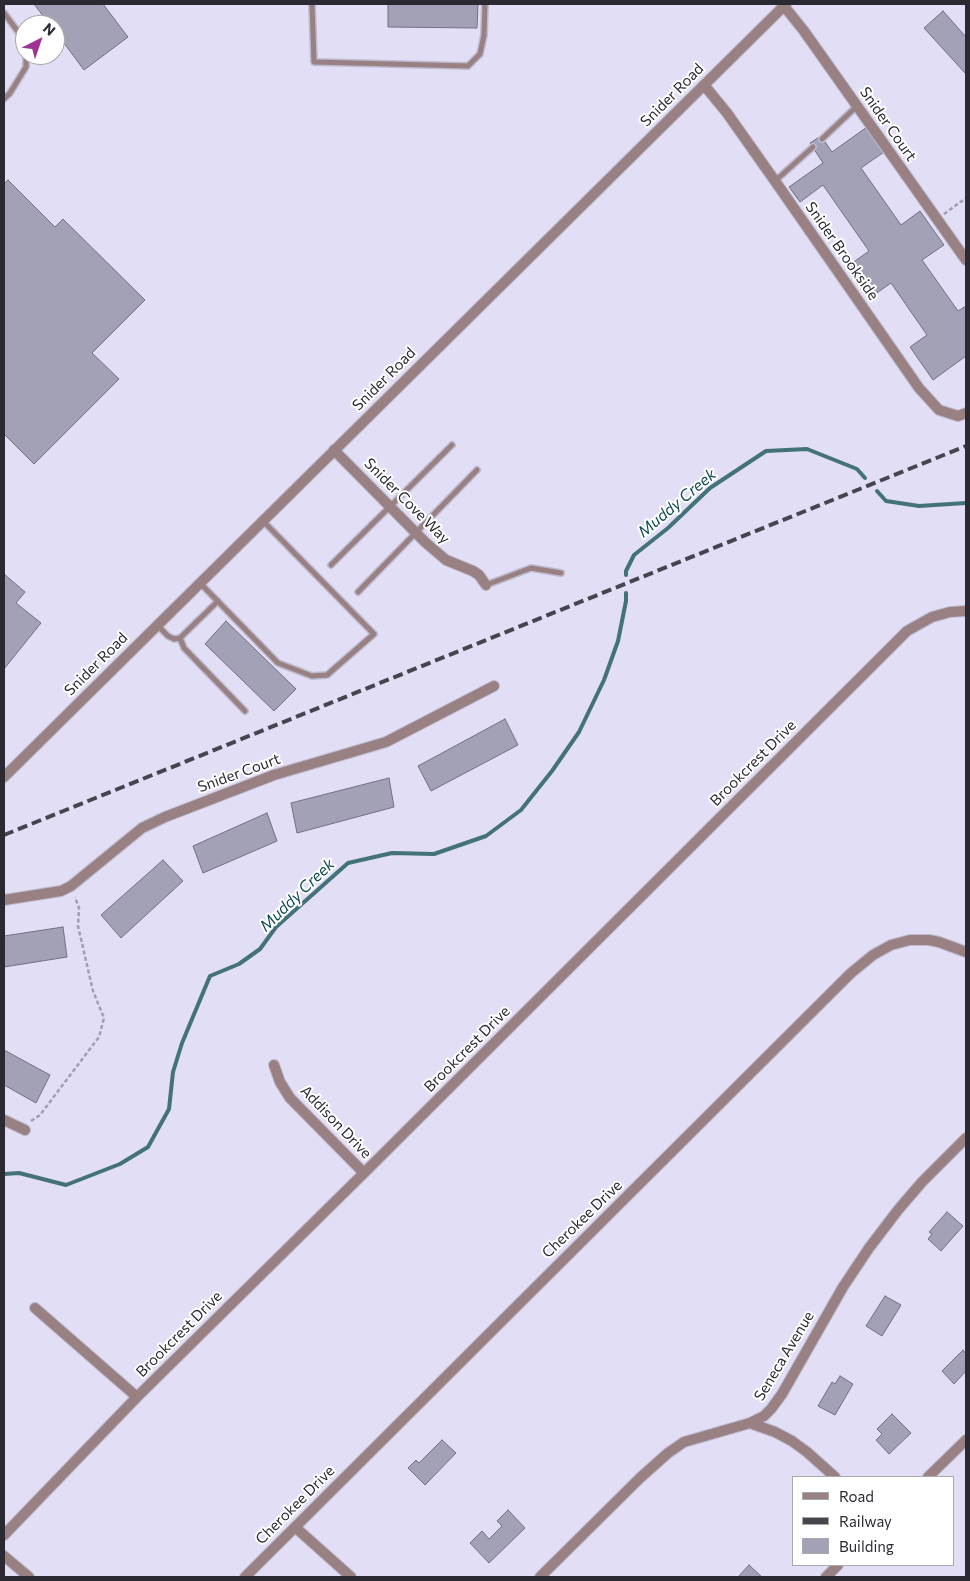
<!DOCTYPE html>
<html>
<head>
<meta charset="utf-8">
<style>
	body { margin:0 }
	#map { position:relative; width:970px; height:1581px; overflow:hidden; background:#e1def5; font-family:Commissioner,sans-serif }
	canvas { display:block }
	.frame { position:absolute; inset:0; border:5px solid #2b2a33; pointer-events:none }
	.legend { position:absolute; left:792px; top:1476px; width:162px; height:90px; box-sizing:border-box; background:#fff; border:1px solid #aaaaad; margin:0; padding:6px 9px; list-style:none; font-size:15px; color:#2b2a33 }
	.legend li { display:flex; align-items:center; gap:10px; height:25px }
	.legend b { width:25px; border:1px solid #aaaaad }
	.north { position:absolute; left:15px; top:15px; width:50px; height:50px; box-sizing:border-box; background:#fff; border:1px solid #aaaaad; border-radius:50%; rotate:41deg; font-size:14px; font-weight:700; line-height:20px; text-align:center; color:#2b2a33 }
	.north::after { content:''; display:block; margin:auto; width:18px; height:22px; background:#9f3393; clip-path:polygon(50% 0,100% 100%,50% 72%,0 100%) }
</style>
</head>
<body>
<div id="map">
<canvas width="970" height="1581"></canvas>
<div class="frame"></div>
<ul class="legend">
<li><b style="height:6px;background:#998082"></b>Road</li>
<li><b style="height:6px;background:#46444f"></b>Railway</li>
<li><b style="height:14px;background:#a3a1b6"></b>Building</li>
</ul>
<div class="north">N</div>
</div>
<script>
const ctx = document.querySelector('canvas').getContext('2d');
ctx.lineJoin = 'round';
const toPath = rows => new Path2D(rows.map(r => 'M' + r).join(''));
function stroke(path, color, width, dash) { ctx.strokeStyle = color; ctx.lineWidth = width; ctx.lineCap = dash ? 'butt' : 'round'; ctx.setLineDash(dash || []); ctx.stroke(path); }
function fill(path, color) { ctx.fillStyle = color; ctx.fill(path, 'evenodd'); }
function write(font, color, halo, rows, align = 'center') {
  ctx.font = font + ' Commissioner,sans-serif'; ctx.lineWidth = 4; ctx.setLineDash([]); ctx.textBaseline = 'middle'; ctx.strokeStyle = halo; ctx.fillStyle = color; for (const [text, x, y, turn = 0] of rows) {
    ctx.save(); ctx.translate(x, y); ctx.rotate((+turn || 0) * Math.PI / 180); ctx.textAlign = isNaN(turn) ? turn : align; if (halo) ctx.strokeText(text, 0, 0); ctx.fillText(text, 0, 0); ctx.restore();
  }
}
stroke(toPath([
	[877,491,886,501,919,506,966,503],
	[626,575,626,571,634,555,668,528,710,488,766,451,807,449,857,469,865,478],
	[4,1174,19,1173,66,1185,120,1164,148,1147,169,1109,173,1072,182,1043,210,976,239,964,260,949,276,927,348,863,392,853,434,854,486,836,521,810,552,771,579,732,604,680,618,641,626,601,626,593]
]), '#437279', 4);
const building = toPath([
	[34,4,103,4,128,37,84,70,55,31,55,25,50,25,34,4],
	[388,4,478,4,477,28,388,27,388,4],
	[943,11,966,37,966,71,965,73,924,28,943,11],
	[867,127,884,152,861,168,901,225,920,211,944,245,922,260,958,311,966,306,966,356,933,380,910,347,927,335,891,283,871,297,848,266,869,251,823,185,800,202,789,187,823,163,810,143,821,136,832,152,867,127],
	[8,180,55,227,63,219,145,300,92,353,119,379,34,464,4,434,4,184,8,180],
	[4,574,25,592,16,603,41,623,4,669,4,574],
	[226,621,296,689,274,711,205,644,226,621],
	[505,719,518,745,431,791,418,766,505,719],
	[389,778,394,807,297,833,291,803,389,778],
	[267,813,277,841,203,873,193,846,267,813],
	[163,860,183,881,121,938,101,915,163,860],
	[63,927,67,957,4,967,4,936,63,927],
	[4,1050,50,1075,36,1103,4,1085,4,1050],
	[947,1212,963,1226,941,1251,928,1239,932,1234,929,1232,947,1212],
	[885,1296,901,1305,882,1336,866,1326,885,1296],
	[963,1350,966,1354,966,1371,954,1384,942,1371,963,1350],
	[840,1376,853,1384,835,1415,818,1406,832,1382,835,1384,840,1376],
	[892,1414,911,1433,889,1454,876,1440,882,1434,877,1429,892,1414],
	[442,1440,456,1453,425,1485,408,1468,416,1460,419,1463,442,1440],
	[508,1510,525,1528,489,1563,470,1543,482,1531,489,1539,502,1526,497,1521,508,1510],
	[749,1565,762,1577,738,1577,749,1565]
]);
fill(building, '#a3a1b6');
stroke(building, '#726f83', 1);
const service = toPath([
	[312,4,314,62,468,66,480,54,484,35,485,4],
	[4,13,25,41],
	[4,99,10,93,26,67,26,55],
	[822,139,857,106],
	[775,181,813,147],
	[331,565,452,445],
	[200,583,278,663,312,676,327,675,374,634,263,521],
	[486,585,531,568,561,573],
	[358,592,477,470],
	[157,625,168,636,174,639,180,638,218,601],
	[180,638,184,648,245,711]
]);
const minor = toPath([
	[784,6,804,31,966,260],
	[704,85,727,113,775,181,919,388,939,410,958,416,966,413],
	[334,450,425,542,446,560,473,571,479,575,486,585],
	[4,900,61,891,71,886,142,828,165,817,274,775,386,742,494,686],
	[274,1065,280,1082,290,1098,364,1173],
	[4,1120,25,1130],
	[35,1308,137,1397],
	[750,1423,775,1432,792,1441,807,1452,835,1477],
	[928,1477,966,1440],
	[295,1527,351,1577],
	[4,1535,137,1397,364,1173,907,631,932,617,950,612,966,611],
	[245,1577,851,973,873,955,891,945,910,940,929,940,939,942,966,952],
	[540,1577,640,1478,668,1453,684,1442,750,1423,764,1416,771,1409,782,1394,843,1287,869,1248,898,1210,922,1182,966,1138],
	[826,1577,838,1565]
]);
const tertiary = toPath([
	[4,777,786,4],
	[4,1556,29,1577]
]);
stroke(service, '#bdbace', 8);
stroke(minor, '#bdbace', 12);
stroke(tertiary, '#bdbace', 12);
stroke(toPath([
	[944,214,966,198],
	[31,1121,40,1115,99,1037,104,1018,93,991,78,926,79,908,75,897]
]), '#a19eb0', 2.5, [4, 2.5]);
stroke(service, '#998082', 5);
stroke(minor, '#998082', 10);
stroke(tertiary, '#998082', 10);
stroke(toPath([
	[4,835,966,446]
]), '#46444f', 4, [10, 5]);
write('15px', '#2b2a33', '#fff', [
	["Snider Road",672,95,-45],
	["Snider Court",888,124,55],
	["Snider Brookside",842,251,55],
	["Snider Road",384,379,-45],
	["Snider Cove Way",407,501,45],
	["Snider Road",96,664,-45],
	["Brookcrest Drive",753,763,-45],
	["Snider Court",239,773,-20],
	["Brookcrest Drive",467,1049,-45],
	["Addison Drive",336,1122,46],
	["Cherokee Drive",582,1219,-44],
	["Brookcrest Drive",179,1334,-45],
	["Seneca Avenue",784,1356,-59],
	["Cherokee Drive",295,1505,-45]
]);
write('italic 16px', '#0f4d52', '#fff', [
	["Muddy Creek",677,503,-40],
	["Muddy Creek",297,895,-44]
]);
</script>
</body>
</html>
